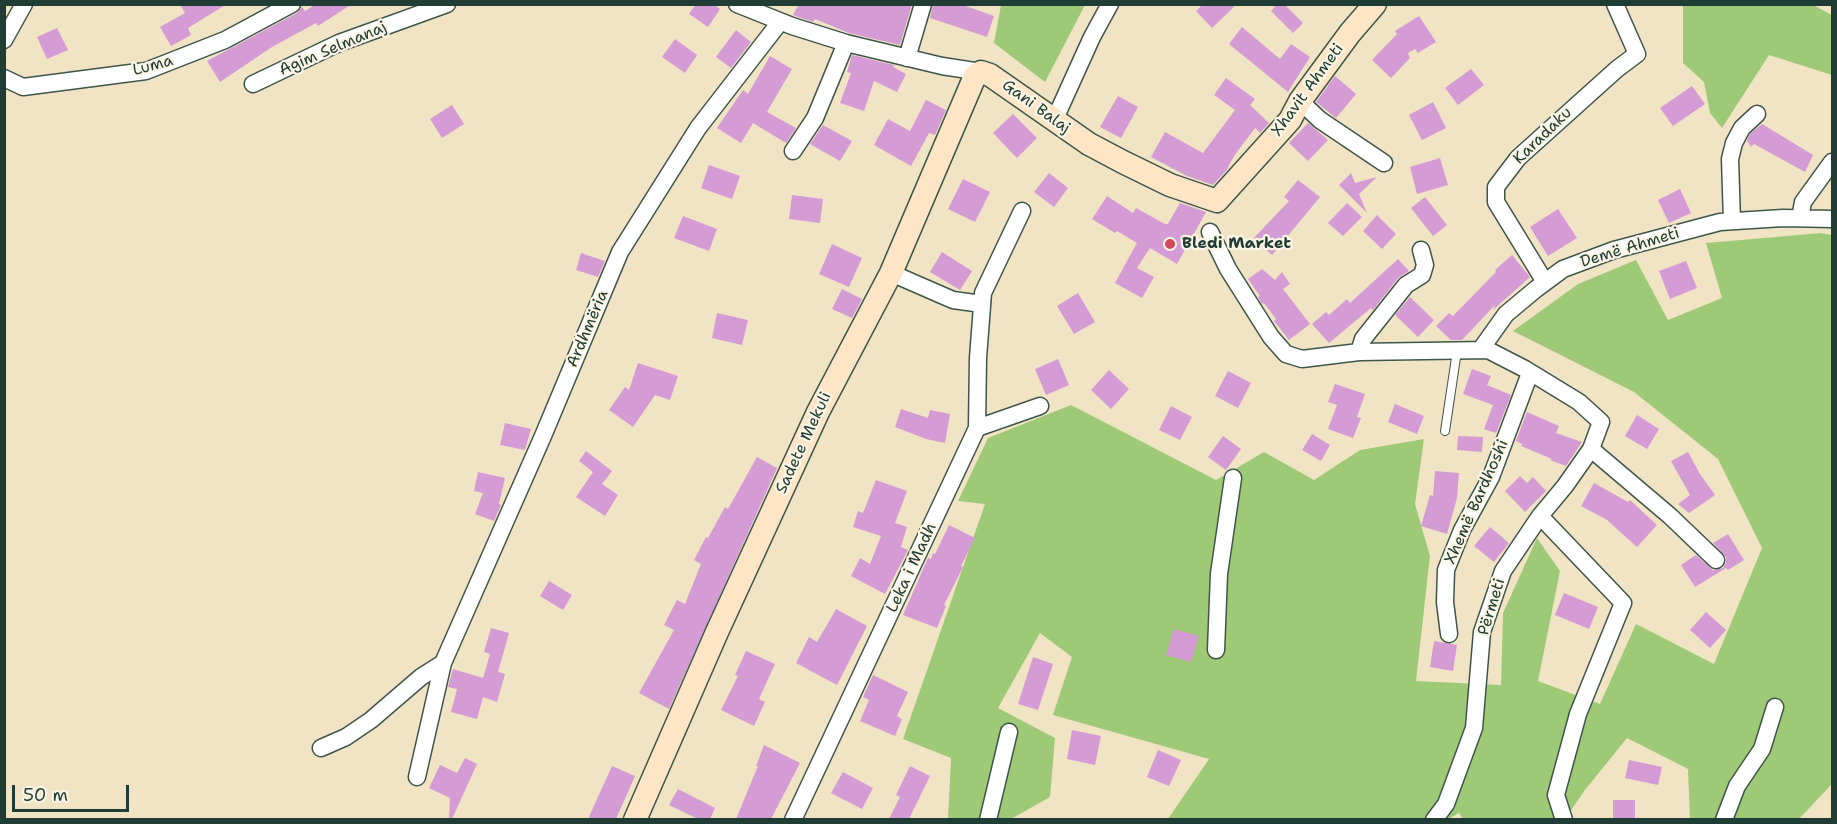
<!DOCTYPE html>
<html>
<head>
<meta charset="utf-8">
<style>
	body { margin:0 }
	#map { position:relative; width:1837px; height:824px; overflow:hidden; background:#f0e4c5; font-family:"Shantell Sans",sans-serif }
	canvas { display:block }
	.frame { position:absolute; inset:0; border:6px solid #1f3d34; pointer-events:none }
	.scale { position:absolute; left:12px; top:785px; width:117px; height:27px; box-sizing:border-box; border:3px solid #1f3d34; border-top:0; padding-left:8px; font-size:18px; line-height:21px; white-space:nowrap; color:#1f3d34; -webkit-text-stroke:4px #fcf5e5; paint-order:stroke }
</style>
</head>
<body>
<div id="map">
<canvas width="1837" height="824"></canvas>
<div class="frame"></div>
<div class="scale">50 m</div>
</div>
<script>
const ctx = document.querySelector('canvas').getContext('2d');
ctx.lineJoin = 'round';
function fill(path, color) { ctx.fillStyle = color; ctx.fill(path, 'evenodd'); }
const toPath = rows => new Path2D(rows.map(r => 'M' + r).join(''));
function stroke(path, color, width, dash) { ctx.strokeStyle = color; ctx.lineWidth = width; ctx.lineCap = dash ? 'butt' : 'round'; ctx.setLineDash(dash || []); ctx.stroke(path); }
function write(font, color, halo, rows, align = 'center') {
  ctx.font = font + ' "Shantell Sans",sans-serif'; ctx.lineWidth = 4.5; ctx.setLineDash([]); ctx.textBaseline = 'middle'; ctx.strokeStyle = halo; ctx.fillStyle = color; for (const [text, x, y, turn = 0] of rows) {
    ctx.save(); ctx.translate(x, y); ctx.rotate((+turn || 0) * Math.PI / 180); ctx.textAlign = isNaN(turn) ? turn : align; if (halo) ctx.strokeText(text, 0, 0); ctx.fillText(text, 0, 0); ctx.restore();
  }
}
fill(toPath([
	[1001,5,1085,5,1045,82,994,43],
	[1683,5,1813,5,1832,15,1832,75,1769,55,1722,128,1710,113,1704,82,1683,63],
	[1821,233,1832,235,1832,784,1799,819,1690,819,1688,769,1627,738,1585,790,1565,819,1463,819,1459,813,1447,820,1168,819,1209,759,1053,715,1072,657,1040,633,998,708,1055,738,1050,797,1011,819,948,819,951,758,903,739,985,504,958,501,988,438,1071,405,1216,480,1264,452,1314,480,1360,450,1424,439,1415,504,1430,556,1416,681,1501,685,1503,613,1537,538,1560,571,1538,681,1600,704,1636,624,1714,664,1762,548,1718,459,1634,392,1513,331,1578,284,1636,260,1668,320,1722,298,1706,243]
]), '#9eca77');
fill(toPath([
	[180,4,227,4,188,28,191,35,171,46,160,27,185,13],
	[316,4,352,4,318,26,316,23,272,47,220,82,207,61,297,13,302,7,305,11],
	[696,4,713,4,720,9,708,27,689,14],
	[799,4,912,4,900,45,849,33,815,19,813,22,793,15],
	[933,4,960,4,994,16,987,37,930,18],
	[1203,4,1237,4,1212,28,1196,11],
	[1277,4,1284,4,1303,23,1293,33,1271,11],
	[1419,16,1436,42,1418,53,1415,49,1408,53,1410,58,1391,78,1372,60,1397,34,1395,31],
	[1242,27,1280,59,1291,44,1310,57,1288,92,1229,44],
	[57,28,68,50,47,59,37,37],
	[736,30,751,42,731,68,716,57],
	[675,39,697,55,685,73,662,57],
	[852,55,894,65,893,67,906,74,897,92,874,81,864,111,840,103,851,73,847,72],
	[770,56,792,69,767,112,796,128,786,143,753,123,741,143,717,128,743,90,748,94],
	[1471,69,1484,85,1458,105,1445,88],
	[1335,76,1356,94,1336,118,1316,102],
	[1226,78,1255,99,1250,105,1269,123,1260,133,1255,128,1234,156,1226,171,1213,185,1187,176,1151,157,1165,132,1203,153,1235,110,1214,95],
	[1692,86,1705,104,1673,126,1660,108],
	[1118,96,1138,107,1121,138,1100,127],
	[926,100,946,110,935,135,929,133,911,166,874,145,888,119,910,131],
	[1433,102,1446,128,1422,140,1409,115],
	[452,105,464,124,442,138,430,119],
	[1013,114,1037,138,1017,158,993,133],
	[1308,123,1328,140,1308,161,1289,143],
	[1762,124,1813,155,1805,172,1754,144,1751,147,1747,141,1750,134],
	[823,125,852,141,840,161,810,144],
	[1440,158,1448,185,1417,194,1410,167],
	[709,165,740,176,732,199,701,188],
	[1049,173,1068,188,1054,207,1034,192],
	[1351,173,1355,183,1377,177,1359,194,1367,213,1339,185],
	[963,179,990,192,975,222,948,209],
	[1298,180,1320,197,1272,255,1254,238,1289,201,1284,197],
	[1680,189,1691,213,1669,223,1658,200],
	[792,195,823,199,820,223,789,219],
	[1107,196,1133,213,1136,208,1165,224,1168,224,1180,203,1206,212,1177,264,1150,248,1137,268,1154,277,1142,298,1115,283,1137,243,1117,231,1115,233,1092,219],
	[1425,197,1447,225,1433,236,1411,208],
	[1347,203,1362,217,1343,236,1328,223],
	[1558,209,1577,238,1548,256,1530,227],
	[1377,215,1396,234,1382,249,1363,231],
	[683,216,717,229,709,251,674,238],
	[832,244,862,258,849,287,819,274],
	[942,252,972,271,960,290,930,272],
	[581,253,605,261,598,277,576,270],
	[1512,255,1530,277,1493,310,1495,305,1462,340,1451,340,1436,326,1449,313,1453,316,1496,272,1495,270],
	[1398,259,1409,271,1398,278,1373,310,1371,308,1329,343,1312,324,1326,312,1329,315,1347,299,1350,303],
	[1686,261,1697,288,1670,299,1659,271],
	[1262,269,1275,280,1282,272,1290,284,1283,289,1310,324,1289,340,1274,321,1276,319,1264,303,1262,304,1258,297,1260,296,1248,279],
	[842,289,862,299,852,318,832,309],
	[1078,293,1095,322,1074,334,1057,306],
	[1410,297,1434,320,1418,337,1395,315],
	[717,313,748,320,742,345,712,338],
	[1058,359,1069,385,1046,395,1035,369],
	[638,363,678,376,670,400,655,395,633,427,609,410,625,387,629,390],
	[1472,369,1491,376,1487,385,1511,395,1496,433,1484,429,1493,405,1463,394],
	[1109,370,1129,389,1111,409,1091,390],
	[1228,371,1251,383,1238,408,1215,396],
	[1335,384,1365,394,1357,417,1361,418,1353,438,1328,429,1337,405,1328,402],
	[1395,404,1424,416,1417,434,1388,422],
	[1171,406,1192,417,1180,440,1159,430],
	[901,409,928,418,930,410,950,414,945,443,926,439,895,427],
	[1527,412,1559,426,1556,433,1582,442,1566,466,1550,460,1552,459,1521,446,1522,444,1516,441],
	[1637,415,1659,429,1647,449,1625,436],
	[505,423,531,429,525,450,500,445],
	[1312,434,1330,445,1321,461,1302,450],
	[1223,436,1241,449,1226,470,1208,457],
	[1458,436,1483,437,1482,452,1457,450],
	[586,451,612,471,602,484,618,495,605,516,576,497,593,472,579,461],
	[1688,452,1700,474,1715,495,1689,513,1678,504,1690,495,1671,461],
	[757,457,777,468,669,709,639,693,674,630,664,625,677,600,685,604,701,564,694,560,706,537,708,538,725,507,728,509],
	[1435,471,1459,473,1457,498,1447,534,1421,526,1430,495,1433,496],
	[478,472,505,478,499,504,501,505,494,521,475,514,483,493,474,491],
	[1520,476,1527,483,1533,477,1546,491,1525,512,1505,491],
	[876,480,907,491,895,523,907,527,901,547,908,550,885,594,851,576,860,558,870,564,881,536,853,527,858,511,863,513],
	[1594,483,1628,502,1630,500,1657,525,1637,547,1607,520,1581,506],
	[949,525,975,538,961,566,963,567,944,605,946,606,937,628,903,615,928,558,931,559,933,553,935,554],
	[1490,527,1509,543,1494,562,1474,546],
	[1728,534,1744,560,1728,570,1726,568,1695,587,1681,565,1696,555,1713,570,1723,568,1726,563,1726,557,1713,543],
	[549,581,572,595,563,610,540,596],
	[1564,593,1598,607,1589,629,1555,615],
	[836,609,867,626,837,685,796,663,809,637,817,642],
	[1706,612,1726,630,1710,648,1690,630],
	[491,628,509,633,498,672,505,674,497,702,483,697,477,719,451,712,457,689,448,687,453,669,483,678,490,654,484,652],
	[1174,629,1199,636,1191,662,1166,655],
	[1434,641,1457,645,1453,671,1430,667],
	[746,651,775,664,759,699,765,702,754,726,721,710,738,676,735,675],
	[1033,657,1053,664,1038,710,1018,704],
	[873,675,908,692,897,716,902,719,895,736,860,721,869,700,863,697],
	[1072,730,1101,736,1095,765,1067,759],
	[764,745,800,763,771,819,736,819,758,766,756,766],
	[1158,750,1181,760,1169,786,1147,777],
	[465,758,477,764,452,819,449,819,450,798,429,788,440,765,457,773],
	[1629,760,1662,767,1658,785,1625,778],
	[612,766,635,776,616,819,588,819],
	[910,766,930,776,909,819,889,819,900,797,896,795],
	[843,772,873,788,862,809,831,793],
	[678,789,715,808,710,819,698,819,669,805],
	[1613,800,1635,800,1635,819,1613,819]
]), '#d49bd4');
const lane = toPath([
	[1445,431,1457,351]
]);
const street = toPath([
	[737,4,792,26,846,43,942,66,981,72],
	[4,40,24,4],
	[907,58,923,4],
	[4,78,23,87,146,71,225,40,292,4],
	[253,84,339,43,447,4],
	[1300,101,1320,120,1384,163],
	[1054,121,1092,37,1110,4],
	[793,151,815,118,846,43],
	[1800,218,1803,202,1832,162],
	[1732,221,1730,159,1734,143,1742,128,1757,114],
	[1210,232,1228,269,1271,337,1286,354,1302,359,1359,352,1488,350,1525,369,1579,402,1601,422,1591,449,1565,486,1540,516,1503,571,1482,632,1474,728,1446,804,1434,820],
	[891,273,953,300,982,304],
	[1545,282,1496,202,1496,187,1518,158,1617,69,1637,54,1615,4],
	[1481,349,1506,314,1536,289,1563,269,1614,250,1720,222,1783,218,1832,219],
	[1359,352,1363,339,1406,285,1422,275,1425,265,1421,250],
	[977,428,1040,406],
	[1591,449,1670,516,1716,560],
	[1540,516,1623,603,1578,714,1556,795,1564,820],
	[1449,634,1445,602,1446,570,1462,530,1491,477,1530,373],
	[1216,650,1219,574,1233,478],
	[321,748,346,737,371,720,421,677,443,663],
	[417,777,443,663,543,436,620,252,698,128,780,22],
	[793,820,977,428,978,358,983,293,1022,211],
	[988,820,1009,732],
	[1724,820,1737,786,1762,749,1775,707]
]);
const secondary = toPath([
	[635,820,717,632,818,412,891,273,975,76,981,72,990,75,1089,144,1123,162,1170,185,1217,201,1290,120,1300,101,1350,33,1375,4]
]);
stroke(lane, '#3e564a', 10);
stroke(street, '#3e564a', 19);
stroke(secondary, '#3e564a', 25);
stroke(lane, '#fff', 8);
stroke(street, '#fff', 16);
stroke(secondary, '#fde5c5', 22);
for (const [x, y, r, color] of [
	[1170,244,6,"#d1495b"]
]) { const dot = new Path2D(); dot.arc(x, y, r, 0, 2 * Math.PI); ctx.fillStyle = color; ctx.fill(dot); stroke(dot, '#fcf5e5', 2); }
write('16px', '#1f3d34', '#fcf5e5', [
	["Agim Selmanaj",333,49,-23],
	["Luma",153,66,-15],
	["Xhavit Ahmeti",1308,90,-54],
	["Gani Balaj",1036,107,36],
	["Karadaku",1543,136,-44],
	["Demë Ahmeti",1630,248,-17],
	["Ardhmëria",588,329,-67],
	["Sadete Mekuli",804,443,-65],
	["Xhemë Bardhoshi",1477,502,-66],
	["Leka i Madh",912,568,-65],
	["Përmeti",1492,607,-73]
]);
write('bold 16px', '#1f3d34', '#fcf5e5', [
	["Bledi Market",1182,244]
], 'left');
</script>
</body>
</html>
